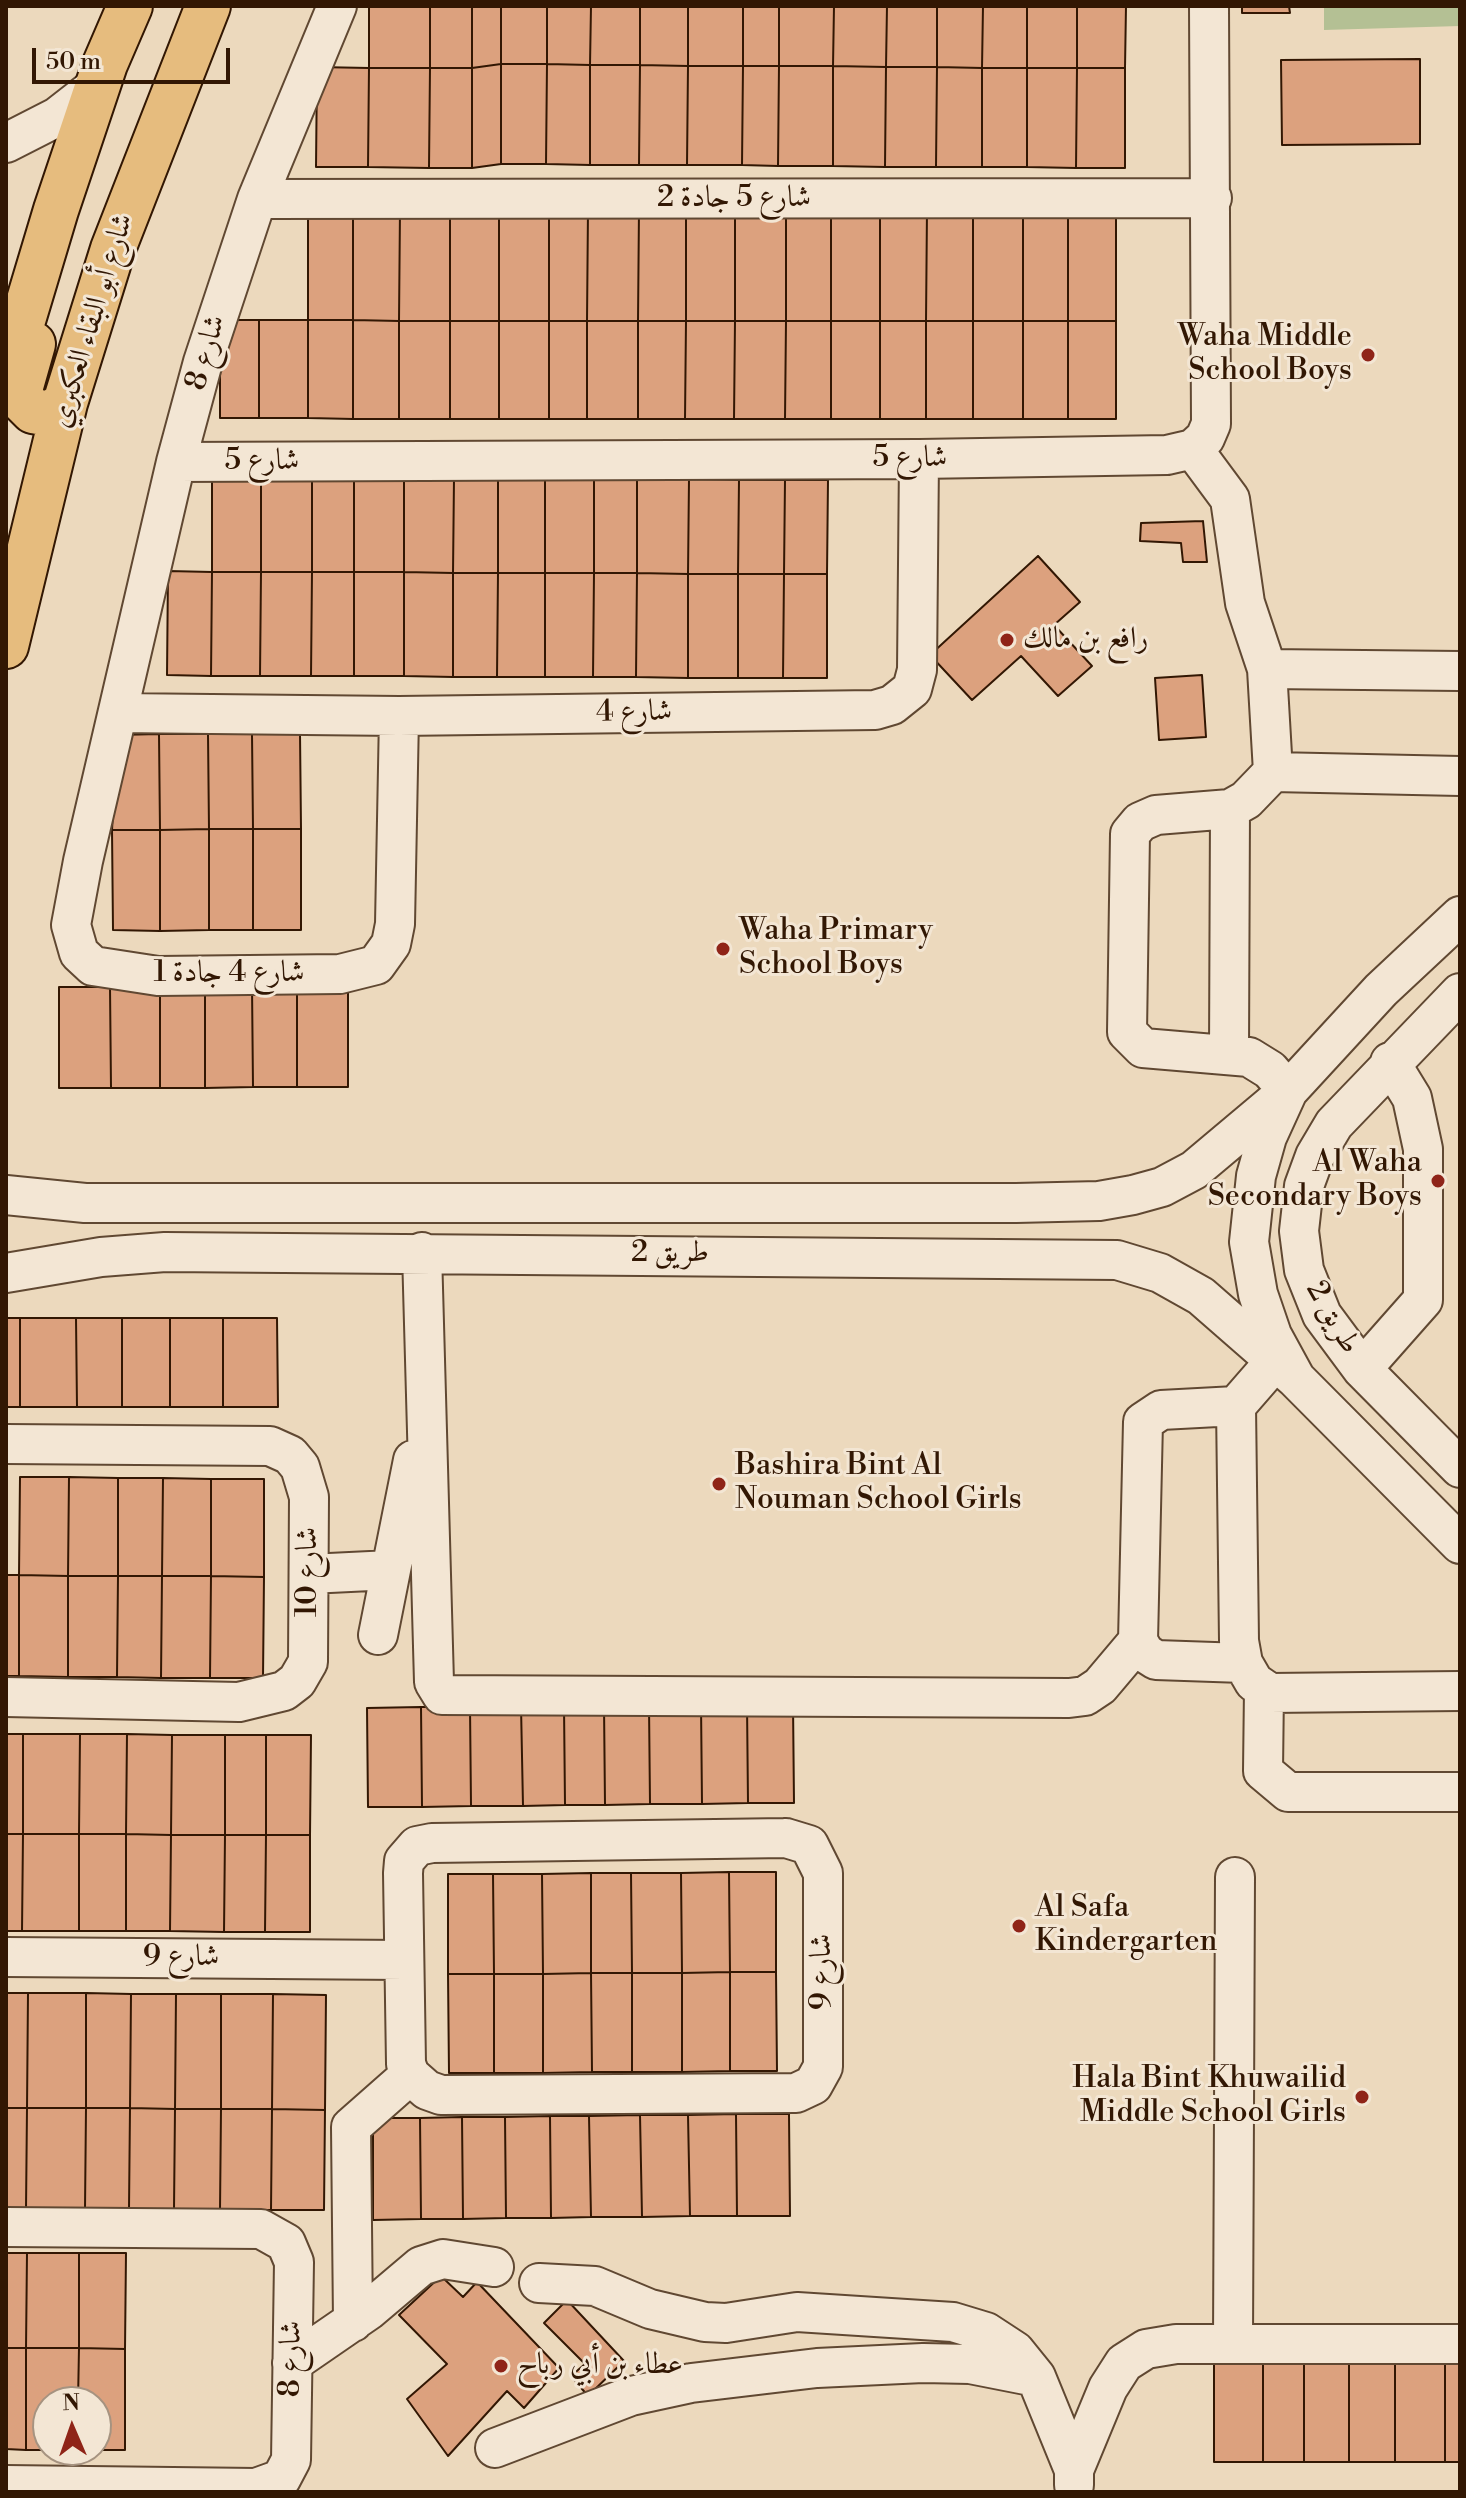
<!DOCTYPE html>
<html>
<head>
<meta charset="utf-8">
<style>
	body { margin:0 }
	#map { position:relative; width:1466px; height:2498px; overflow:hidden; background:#ecd9bd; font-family:"Libre Bodoni",serif }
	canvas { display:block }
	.frame { position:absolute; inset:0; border:8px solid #321703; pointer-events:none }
	.north { position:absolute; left:32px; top:2386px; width:80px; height:80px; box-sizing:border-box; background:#f3e6d4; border:2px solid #a69380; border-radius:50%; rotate:358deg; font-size:22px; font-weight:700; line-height:32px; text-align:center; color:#321703 }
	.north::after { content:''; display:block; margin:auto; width:28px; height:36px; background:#8f2418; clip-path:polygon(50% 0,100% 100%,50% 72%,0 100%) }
	.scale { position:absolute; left:32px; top:48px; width:198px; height:36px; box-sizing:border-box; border:4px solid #321703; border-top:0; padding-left:10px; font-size:24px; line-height:28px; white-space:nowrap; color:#321703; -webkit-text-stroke:6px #f3e6d4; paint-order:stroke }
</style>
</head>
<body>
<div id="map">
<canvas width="1466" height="2498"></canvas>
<div class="frame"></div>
<div class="north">N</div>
<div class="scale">50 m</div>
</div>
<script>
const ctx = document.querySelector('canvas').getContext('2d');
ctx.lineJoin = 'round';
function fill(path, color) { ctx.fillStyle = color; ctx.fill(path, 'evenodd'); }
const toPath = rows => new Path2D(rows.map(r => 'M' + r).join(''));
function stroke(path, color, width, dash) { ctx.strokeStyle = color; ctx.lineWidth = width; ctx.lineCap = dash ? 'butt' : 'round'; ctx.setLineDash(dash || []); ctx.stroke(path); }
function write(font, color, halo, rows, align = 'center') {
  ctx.font = font + ' "Libre Bodoni",Amiri,serif'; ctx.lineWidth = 6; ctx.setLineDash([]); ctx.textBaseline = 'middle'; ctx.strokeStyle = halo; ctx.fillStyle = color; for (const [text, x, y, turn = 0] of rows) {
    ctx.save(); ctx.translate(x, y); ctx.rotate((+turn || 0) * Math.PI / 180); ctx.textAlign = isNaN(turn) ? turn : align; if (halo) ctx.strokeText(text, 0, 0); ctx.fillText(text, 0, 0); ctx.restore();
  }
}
fill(toPath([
	[1324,6,1460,6,1460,26,1324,30]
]), '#b4c094');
const building = toPath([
	[369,6,430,6,430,68,369,68,369,6],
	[430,6,472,6,472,68,430,68,430,6],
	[472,6,501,6,501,64,472,68,472,6],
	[501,6,547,6,547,64,501,64,501,6],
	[547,6,591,6,590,65,547,64,547,6],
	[591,6,640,6,640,65,590,65,591,6],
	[640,6,688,6,688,66,640,65,640,6],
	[688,6,743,6,743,66,688,66,688,6],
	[743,6,779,6,779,66,743,66,743,6],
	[779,6,834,6,833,66,779,66,779,6],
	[834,6,887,6,886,67,833,66,834,6],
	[887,6,937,6,937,67,886,67,887,6],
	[937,6,983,6,982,68,937,67,937,6],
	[983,6,1027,6,1027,68,982,68,983,6],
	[1027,6,1077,6,1077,68,1027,68,1027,6],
	[1077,6,1126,6,1125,68,1077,68,1077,6],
	[1242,6,1289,6,1290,13,1242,13,1242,6],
	[1420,59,1420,144,1282,145,1281,60,1420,59],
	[501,64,547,64,546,164,501,164,501,64],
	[501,64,501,164,472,168,472,68,501,64],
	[547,64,590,65,590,165,546,164,547,64],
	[590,65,640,65,639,165,590,165,590,65],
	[640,65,688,66,687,165,639,165,640,65],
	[688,66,743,66,742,165,687,165,688,66],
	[743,66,779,66,778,166,742,165,743,66],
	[779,66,833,66,833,166,778,166,779,66],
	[833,66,886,67,885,167,833,166,833,66],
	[317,67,369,68,368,167,316,167,317,67],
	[886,67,937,67,936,167,885,167,886,67],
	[937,67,982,68,982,167,936,167,937,67],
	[369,68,430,68,429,168,368,167,369,68],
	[430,68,472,68,472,168,429,168,430,68],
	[982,68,1027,68,1027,167,982,167,982,68],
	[1027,68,1077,68,1076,168,1027,167,1027,68],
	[1077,68,1125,68,1125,168,1076,168,1077,68],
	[308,209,353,209,353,320,308,320,308,209],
	[353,209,400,209,399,321,353,320,353,209],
	[400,209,450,209,450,321,399,321,400,209],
	[450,209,499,209,499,321,450,321,450,209],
	[499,209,549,209,549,321,499,321,499,209],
	[549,209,588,209,587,321,549,321,549,209],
	[588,209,639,209,638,321,587,321,588,209],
	[639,209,686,209,686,321,638,321,639,209],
	[686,209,735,209,735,321,686,321,686,209],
	[735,209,786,209,786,321,735,321,735,209],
	[786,209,831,209,831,321,786,321,786,209],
	[831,209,880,209,880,321,831,321,831,209],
	[880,209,927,209,926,321,880,321,880,209],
	[927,209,973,209,973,321,926,321,927,209],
	[973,209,1023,209,1023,321,973,321,973,209],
	[1023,209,1068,209,1068,321,1023,321,1023,209],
	[1068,209,1116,209,1116,321,1068,321,1068,209],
	[220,320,259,320,259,418,220,418,220,320],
	[259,320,308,320,308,418,259,418,259,320],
	[308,320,353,320,353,419,308,418,308,320],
	[353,320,399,321,399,419,353,419,353,320],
	[399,321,450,321,450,419,399,419,399,321],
	[450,321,499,321,499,419,450,419,450,321],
	[499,321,549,321,549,419,499,419,499,321],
	[549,321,587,321,587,419,549,419,549,321],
	[587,321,638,321,638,419,587,419,587,321],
	[638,321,686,321,685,419,638,419,638,321],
	[686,321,735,321,734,419,685,419,686,321],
	[735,321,786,321,785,419,734,419,735,321],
	[786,321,831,321,831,419,785,419,786,321],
	[831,321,880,321,880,419,831,419,831,321],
	[880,321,926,321,926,419,880,419,880,321],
	[926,321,973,321,973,419,926,419,926,321],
	[973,321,1023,321,1023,419,973,419,973,321],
	[1023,321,1068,321,1068,419,1023,419,1023,321],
	[1068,321,1116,321,1116,419,1068,419,1068,321],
	[212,477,261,477,261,572,212,572,212,477],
	[261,477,312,478,312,572,261,572,261,477],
	[312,478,354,478,354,572,312,572,312,478],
	[354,478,404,478,404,572,354,572,354,478],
	[404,478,454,478,453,573,404,572,404,478],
	[454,478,498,478,498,573,453,573,454,478],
	[498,478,545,479,545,573,498,573,498,478],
	[545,479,594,479,594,573,545,573,545,479],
	[594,479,637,479,637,573,594,573,594,479],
	[637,479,689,479,688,574,637,573,637,479],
	[689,479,739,480,738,574,688,574,689,479],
	[739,480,785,480,784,574,738,574,739,480],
	[785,480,828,480,827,574,784,574,785,480],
	[1203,521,1207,562,1183,562,1181,543,1140,541,1141,523,1203,521],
	[1038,556,1080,602,1054,625,1092,666,1058,696,1021,656,972,700,930,655,1038,556],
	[168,571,212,572,211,676,167,675,168,571],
	[212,572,261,572,260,676,211,676,212,572],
	[261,572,312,572,311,676,260,676,261,572],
	[312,572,354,572,354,676,311,676,312,572],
	[354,572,404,572,404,676,354,676,354,572],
	[404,572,453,573,453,677,404,676,404,572],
	[453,573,498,573,497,677,453,677,453,573],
	[498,573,545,573,545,677,497,677,498,573],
	[545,573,594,573,593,677,545,677,545,573],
	[594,573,637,573,636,677,593,677,594,573],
	[637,573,688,574,688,678,636,677,637,573],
	[688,574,738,574,738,678,688,678,688,574],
	[738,574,784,574,783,678,738,678,738,574],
	[784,574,827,574,827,678,783,678,784,574],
	[1202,675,1206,737,1159,740,1155,678,1202,675],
	[300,733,301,829,253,829,252,734,300,733],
	[159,734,208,734,209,829,160,830,159,734],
	[159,734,160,830,112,830,117,735,159,734],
	[208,734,252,734,253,829,209,829,208,734],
	[209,829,253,829,253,930,209,930,209,829],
	[209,829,209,930,160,931,160,830,209,829],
	[253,829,301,829,301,930,253,930,253,829],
	[112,830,160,830,160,931,113,930,112,830],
	[348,985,348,1087,297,1087,297,986,348,985],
	[160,986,205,986,205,1088,160,1088,160,986],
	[160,986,160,1088,111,1088,110,987,160,986],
	[205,986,252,986,253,1087,205,1088,205,986],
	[252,986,297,986,297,1087,253,1087,252,986],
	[59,987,110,987,111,1088,59,1088,59,987],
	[6,1318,20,1318,20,1407,6,1407,6,1318],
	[20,1318,76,1318,77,1407,20,1407,20,1318],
	[76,1318,122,1318,122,1407,77,1407,76,1318],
	[122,1318,170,1318,170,1407,122,1407,122,1318],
	[170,1318,223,1318,223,1407,170,1407,170,1318],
	[223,1318,277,1318,278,1407,223,1407,223,1318],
	[20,1477,69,1477,68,1576,19,1575,20,1477],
	[69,1477,118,1478,118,1576,68,1576,69,1477],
	[118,1478,163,1478,162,1576,118,1576,118,1478],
	[163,1478,211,1479,211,1576,162,1576,163,1478],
	[211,1479,264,1479,264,1577,211,1576,211,1479],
	[6,1575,19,1575,19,1676,6,1676,6,1575],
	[19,1575,68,1576,68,1677,19,1676,19,1575],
	[68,1576,118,1576,117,1677,68,1677,68,1576],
	[118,1576,162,1576,161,1678,117,1677,118,1576],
	[162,1576,211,1576,210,1678,161,1678,162,1576],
	[211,1576,264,1577,263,1678,210,1678,211,1576],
	[793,1703,794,1803,748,1803,747,1704,793,1703],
	[701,1704,702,1804,650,1804,649,1705,701,1704],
	[701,1704,747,1704,748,1803,702,1804,701,1704],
	[604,1705,605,1805,565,1805,564,1706,604,1705],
	[604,1705,649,1705,650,1804,605,1805,604,1705],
	[521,1706,523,1806,471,1806,470,1707,521,1706],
	[521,1706,564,1706,565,1805,523,1806,521,1706],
	[421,1707,422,1807,368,1807,367,1708,421,1707],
	[421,1707,470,1707,471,1806,422,1807,421,1707],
	[6,1734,23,1734,23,1834,6,1834,6,1734],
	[23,1734,80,1734,79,1834,23,1834,23,1734],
	[80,1734,127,1734,126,1834,79,1834,80,1734],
	[127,1734,172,1735,171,1835,126,1834,127,1734],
	[172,1735,225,1735,225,1835,171,1835,172,1735],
	[225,1735,266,1735,266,1835,225,1835,225,1735],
	[266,1735,311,1735,310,1835,266,1835,266,1735],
	[6,1834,23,1834,22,1931,6,1931,6,1834],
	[23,1834,79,1834,79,1931,22,1931,23,1834],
	[79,1834,126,1834,126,1931,79,1931,79,1834],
	[126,1834,171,1835,170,1931,126,1931,126,1834],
	[171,1835,225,1835,224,1932,170,1931,171,1835],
	[225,1835,266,1835,265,1932,224,1932,225,1835],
	[266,1835,310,1835,310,1932,265,1932,266,1835],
	[729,1872,730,1972,682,1973,681,1873,729,1872],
	[729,1872,776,1872,776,1972,730,1972,729,1872],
	[591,1873,591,1973,543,1974,542,1874,591,1873],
	[591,1873,631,1873,632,1973,591,1973,591,1873],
	[631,1873,681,1873,682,1973,632,1973,631,1873],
	[448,1874,493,1874,494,1974,448,1974,448,1874],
	[493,1874,542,1874,543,1974,494,1974,493,1874],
	[730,1972,776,1972,777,2071,730,2071,730,1972],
	[730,1972,730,2071,682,2072,682,1973,730,1972],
	[591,1973,632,1973,632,2072,592,2072,591,1973],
	[591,1973,592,2072,543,2073,543,1974,591,1973],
	[632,1973,682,1973,682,2072,632,2072,632,1973],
	[448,1974,494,1974,494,2073,449,2073,448,1974],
	[494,1974,543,1974,543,2073,494,2073,494,1974],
	[6,1993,28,1993,27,2108,6,2108,6,1993],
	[28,1993,86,1993,86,2108,27,2108,28,1993],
	[86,1993,131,1994,130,2108,86,2108,86,1993],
	[131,1994,176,1994,175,2109,130,2108,131,1994],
	[176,1994,221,1994,221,2109,175,2109,176,1994],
	[221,1994,273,1994,272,2109,221,2109,221,1994],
	[273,1994,326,1995,325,2110,272,2109,273,1994],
	[6,2108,27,2108,26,2209,6,2209,6,2108],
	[27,2108,86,2108,85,2209,26,2209,27,2108],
	[86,2108,130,2108,129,2209,85,2209,86,2108],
	[130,2108,175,2109,174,2209,129,2209,130,2108],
	[175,2109,221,2109,220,2210,174,2209,175,2109],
	[221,2109,272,2109,271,2210,220,2210,221,2109],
	[272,2109,325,2110,324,2210,271,2210,272,2109],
	[736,2114,789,2114,790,2216,737,2216,736,2114],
	[736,2114,737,2216,690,2216,688,2115,736,2114],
	[640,2115,688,2115,690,2216,642,2217,640,2115],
	[640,2115,642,2217,591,2217,589,2116,640,2115],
	[550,2116,589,2116,591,2217,551,2218,550,2116],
	[550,2116,551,2218,506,2218,505,2117,550,2116],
	[462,2117,505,2117,506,2218,463,2219,462,2117],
	[462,2117,463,2219,421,2219,420,2118,462,2117],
	[373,2118,420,2118,421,2219,373,2220,373,2118],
	[6,2253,27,2253,26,2348,6,2348,6,2253],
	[27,2253,79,2253,79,2348,26,2348,27,2253],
	[79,2253,126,2253,125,2349,79,2348,79,2253],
	[441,2276,463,2297,477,2282,559,2368,524,2408,507,2391,448,2456,407,2399,447,2364,399,2315,441,2276],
	[567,2300,624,2361,588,2396,571,2376,585,2364,544,2323,567,2300],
	[6,2348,26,2348,26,2450,6,2449,6,2348],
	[26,2348,79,2348,78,2402,48,2402,48,2450,26,2450,26,2348],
	[79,2348,125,2349,125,2450,96,2450,96,2402,78,2402,79,2348],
	[1214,2362,1263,2362,1263,2462,1214,2462,1214,2362],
	[1263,2362,1304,2362,1304,2462,1263,2462,1263,2362],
	[1304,2362,1349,2362,1349,2462,1304,2462,1304,2362],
	[1349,2362,1395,2362,1395,2462,1349,2462,1349,2362],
	[1395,2362,1445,2362,1445,2462,1395,2462,1395,2362],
	[1445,2362,1460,2362,1460,2462,1445,2462,1445,2362]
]);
fill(building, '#dca17e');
stroke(building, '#321703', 2);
const minor = toPath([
	[337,6,257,199,203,362,176,462,83,861,71,925,79,953,93,966,158,976,340,974,376,965,391,944,395,924,399,716],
	[6,143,57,117,98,85],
	[257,199,1212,198],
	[176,462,919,459,1167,455,1193,449,1205,438,1211,424,1209,6],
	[1267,669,1460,671],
	[118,713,399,716,875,710,892,705,912,689,917,670,919,459],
	[1273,772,1460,776],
	[1460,916,1381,990,1288,1091,1267,1137,1256,1176,1249,1242,1258,1294,1272,1335,1296,1379,1460,1544],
	[1460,993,1334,1124,1315,1156,1304,1186,1299,1231,1304,1270,1322,1315,1362,1369,1460,1468],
	[1229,1053,1230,809],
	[6,1195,85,1203,1016,1203,1099,1201,1133,1195,1162,1187,1194,1170,1288,1091,1270,1070,1249,1057,1143,1048,1127,1032,1130,834,1140,822,1156,815,1230,809,1246,800,1273,772,1267,669,1245,603,1230,499,1193,449],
	[422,1252,434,1682,442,1695,1069,1698,1085,1696,1100,1686,1138,1641],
	[6,1273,101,1257,165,1252,1117,1260,1160,1273,1201,1296,1296,1379],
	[1276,1360,1236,1406,1239,1641,1243,1663,1254,1682,1270,1693,1460,1691],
	[1362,1369,1423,1300,1423,1149,1412,1098,1390,1062],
	[1236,1406,1161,1410,1143,1422,1138,1641,1145,1653,1156,1660,1243,1663],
	[6,1444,270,1446,290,1455,300,1467,309,1497,308,1662,297,1681,284,1691,239,1702,6,1697],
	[309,1574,391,1570],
	[378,1635,413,1460],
	[1264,1689,1263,1771,1288,1792,1460,1792],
	[786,1838,809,1845,823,1873,823,2067,813,2085,796,2093,441,2095,427,2090,410,2075,406,2064,403,1873,404,1861,417,1846,432,1843,786,1838],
	[6,1957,404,1960],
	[6,2227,261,2229,286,2243,294,2262,291,2460,281,2479,256,2488,6,2485],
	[539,2283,595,2286,650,2309,705,2322,726,2323,797,2312,953,2322,986,2332,1015,2351,1036,2377,1074,2470],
	[353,2322,351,2127,410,2075],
	[1233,2343,1235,1877],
	[292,2363,369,2310,421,2266,443,2259,494,2267],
	[495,2448,631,2396,691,2383,817,2368,923,2363,970,2364,1036,2377],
	[1074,2485,1074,2470,1108,2388,1124,2363,1146,2349,1176,2344,1460,2344]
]);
const major = toPath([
	[33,344,20,390,23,401,33,411,50,414,65,403],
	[6,377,56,210,105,64,130,6],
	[6,646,65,403,113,249,208,6]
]);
stroke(minor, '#604832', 42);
stroke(major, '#321703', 48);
stroke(minor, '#f3e6d4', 38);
stroke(major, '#e6bc7e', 44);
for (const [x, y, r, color] of [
	[1368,355,8,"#8f2418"],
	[1007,640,8,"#8f2418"],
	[723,949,8,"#8f2418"],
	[1438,1181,8,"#8f2418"],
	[719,1484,8,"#8f2418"],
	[1019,1926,8,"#8f2418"],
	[1362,2097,8,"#8f2418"],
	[501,2366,8,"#8f2418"]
]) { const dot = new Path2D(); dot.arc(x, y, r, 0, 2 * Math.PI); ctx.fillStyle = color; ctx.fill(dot); stroke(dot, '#f3e6d4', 3); }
write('30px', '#321703', '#f3e6d4', [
	["شارع 5 جادة 2",734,199],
	["شارع أبو البقاء العكبري",93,321,-73],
	["شارع 8",207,353,-74],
	["شارع 5",910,459],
	["شارع 5",262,462],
	["شارع 4",634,713,-1],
	["شارع 4 جادة 1",229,974],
	["طريق 2",670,1254],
	["طريق 2",1332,1318,60],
	["شارع 10",309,1572,-90],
	["شارع 9",181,1958],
	["شارع 9",823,1972,-90],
	["شارع 8",292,2359,-89]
]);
write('30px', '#321703', '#f3e6d4', [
	["Waha Middle",1352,338,"right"],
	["School Boys",1352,372,"right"],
	["رافع بن مالك",1023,640],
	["Waha Primary",739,932],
	["School Boys",739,966],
	["Al Waha",1422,1164,"right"],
	["Secondary Boys",1422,1198,"right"],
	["Bashira Bint Al",735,1467],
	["Nouman School Girls",735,1501],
	["Al Safa",1035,1909],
	["Kindergarten",1035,1943],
	["Hala Bint Khuwailid",1346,2080,"right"],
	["Middle School Girls",1346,2114,"right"],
	["عطاء بن أبي رباح",517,2366]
], 'left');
</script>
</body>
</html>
